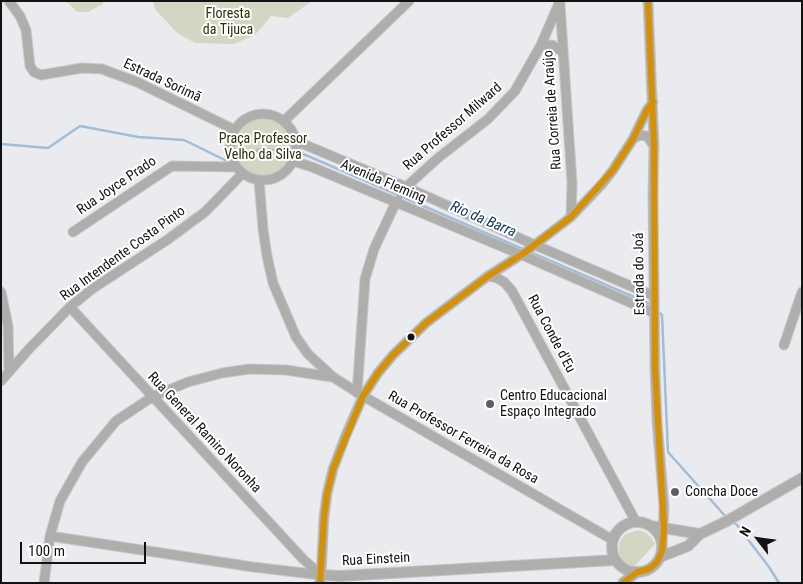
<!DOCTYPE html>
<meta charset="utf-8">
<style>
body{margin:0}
#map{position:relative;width:803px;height:584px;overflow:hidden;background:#eaebee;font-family:"Roboto Condensed",sans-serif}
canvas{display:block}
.frame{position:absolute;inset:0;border:2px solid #121214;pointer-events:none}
.north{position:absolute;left:733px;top:514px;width:50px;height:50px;-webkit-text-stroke:4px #fff;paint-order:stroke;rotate:300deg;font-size:14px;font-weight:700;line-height:20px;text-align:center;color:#121214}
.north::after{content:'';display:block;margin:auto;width:18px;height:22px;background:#121214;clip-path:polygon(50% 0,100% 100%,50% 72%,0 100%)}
.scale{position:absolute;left:20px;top:542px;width:126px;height:22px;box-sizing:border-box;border:2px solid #121214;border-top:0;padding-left:6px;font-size:15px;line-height:18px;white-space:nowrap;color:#121214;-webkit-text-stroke:4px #fff;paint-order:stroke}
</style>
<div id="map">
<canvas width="803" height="584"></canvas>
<div class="frame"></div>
<div class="north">N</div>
<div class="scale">100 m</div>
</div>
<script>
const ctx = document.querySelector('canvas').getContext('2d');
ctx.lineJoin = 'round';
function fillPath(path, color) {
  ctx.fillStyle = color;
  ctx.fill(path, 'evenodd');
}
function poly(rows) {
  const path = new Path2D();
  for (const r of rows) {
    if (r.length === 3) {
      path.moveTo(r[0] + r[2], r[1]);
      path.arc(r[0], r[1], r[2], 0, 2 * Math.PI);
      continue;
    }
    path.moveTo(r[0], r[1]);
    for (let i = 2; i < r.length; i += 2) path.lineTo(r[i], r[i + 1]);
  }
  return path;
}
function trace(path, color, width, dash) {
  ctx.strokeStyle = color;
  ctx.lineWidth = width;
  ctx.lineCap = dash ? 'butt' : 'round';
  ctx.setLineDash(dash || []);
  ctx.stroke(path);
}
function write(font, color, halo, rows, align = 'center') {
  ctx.font = font + ' "Roboto Condensed",sans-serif';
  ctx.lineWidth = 4;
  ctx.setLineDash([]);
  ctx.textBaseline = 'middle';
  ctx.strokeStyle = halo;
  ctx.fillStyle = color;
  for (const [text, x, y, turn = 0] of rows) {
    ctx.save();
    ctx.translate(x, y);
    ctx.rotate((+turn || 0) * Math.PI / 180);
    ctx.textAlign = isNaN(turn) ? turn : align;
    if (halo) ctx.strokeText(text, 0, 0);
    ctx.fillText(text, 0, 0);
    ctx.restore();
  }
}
const green = poly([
 [66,1,103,1,103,4,88,12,77,12],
 [153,1,312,1,288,18,271,16,255,35,234,44,195,43,177,33,155,9],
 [263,147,29],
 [638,530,645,532,651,537,655,544,634,567,627,564,622,559,619,553,619,546,621,539,626,534]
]);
const stream = poly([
 [1,144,48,148,80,126,138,137,184,140,231,163,258,150,288,150,301,153,525,250],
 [530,252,648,303,652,307],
 [656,310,662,315,668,452,726,517],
 [733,522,737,525,769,567,779,583]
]);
const pedestrian = poly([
 [396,202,406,187]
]);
const minor = poly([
 [9,1,20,16,26,30,30,66,34,72,41,75,82,68,102,69,137,82,235,130],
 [648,1,654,146,653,195,655,369,657,421,664,508,662,545],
 [560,4,572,183,571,217],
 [541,45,552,45,563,52],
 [263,147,33],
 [284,121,409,1],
 [633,139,640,135,647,136,654,146],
 [296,142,303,144,406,187,535,245,654,296],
 [293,161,312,167,522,255,654,313],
 [259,180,263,229,267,256,273,283,296,337,308,354,333,377,363,396,613,540],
 [406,187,438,158,488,119,515,91,541,45,560,1],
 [73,232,172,166,237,167],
 [488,276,497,278,504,282,512,291,636,522],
 [1,292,8,326,9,372],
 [70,307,303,559,321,575],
 [784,345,802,292],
 [1,381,28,350,70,307,92,289,167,240,205,212,243,173],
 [357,393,365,279,374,249,396,202],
 [50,536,253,567,321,575],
 [321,575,324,517,327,494,333,469,346,435,363,396,378,373,393,355,426,323,488,276,524,253,571,217,603,183,613,170,633,139,647,110,653,102],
 [44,583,50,536,60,501,82,462,116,421,152,397,188,382,222,373,249,369,286,370,332,377]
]);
const tertiary = poly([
 [637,547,25],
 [651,526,700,534],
 [660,557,688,546,700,534,727,521,802,478],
 [320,583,321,575,341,576,615,560],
 [623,583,637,572]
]);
const bus1 = poly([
 [320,583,324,517,327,494,333,469,363,396,378,373,393,355,426,323,488,276,524,253,571,217,613,170,633,139,647,110,653,102],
 [623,583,637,572,649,569,657,562,662,551,664,528,655,369,654,146,648,1]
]);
const markers = [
 [411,337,4.5,"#121214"],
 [490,404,5,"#5e5e60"],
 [675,492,5,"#5e5e60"]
];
const parkNames = [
 ["Floresta",228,14],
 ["da Tijuca",228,30],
 ["Praça Professor",263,139],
 ["Velho da Silva",263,155]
];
const streetNames = [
 ["Estrada Sorimã",162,81,25],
 ["Rua Correia de Araújo",553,110,-94],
 ["Rua Professor Milward",453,127,-41],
 ["Avenida Fleming",383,182,23],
 ["Rua Joyce Prado",117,186,-34],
 ["Rua Intendente Costa Pinto",123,254,-36],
 ["Estrada do Joá",640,274,-91],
 ["Rua Conde d'Eu",551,334,62],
 ["Rua General Ramiro Noronha",204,433,47],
 ["Rua Professor Ferreira da Rosa",463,438,30],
 ["Rua Einstein",376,560,-3]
];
const poiNames = [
 ["Centro Educacional",500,396],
 ["Espaço Integrado",500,412],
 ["Concha Doce",685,492]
];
const waterNames = [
 ["Rio da Barra",483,220,23]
];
fillPath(green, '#d2d7c3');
trace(stream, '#a2bdd8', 2.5);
trace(pedestrian, '#c8c8ca', 9);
trace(minor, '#c8c8ca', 11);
trace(tertiary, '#c8c8ca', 12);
trace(pedestrian, '#aeaead', 6);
trace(minor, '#aeaead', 9);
trace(tertiary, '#aeaead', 10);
trace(bus1, '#d59003', 6);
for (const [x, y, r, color] of markers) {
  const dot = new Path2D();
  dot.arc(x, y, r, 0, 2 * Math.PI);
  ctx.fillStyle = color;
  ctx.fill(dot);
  trace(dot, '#fff', 2);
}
write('14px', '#2a3007', '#fff', parkNames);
write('14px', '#121214', '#fff', streetNames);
write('14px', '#121214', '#fff', poiNames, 'left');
write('italic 15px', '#103b60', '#fff', waterNames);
</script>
